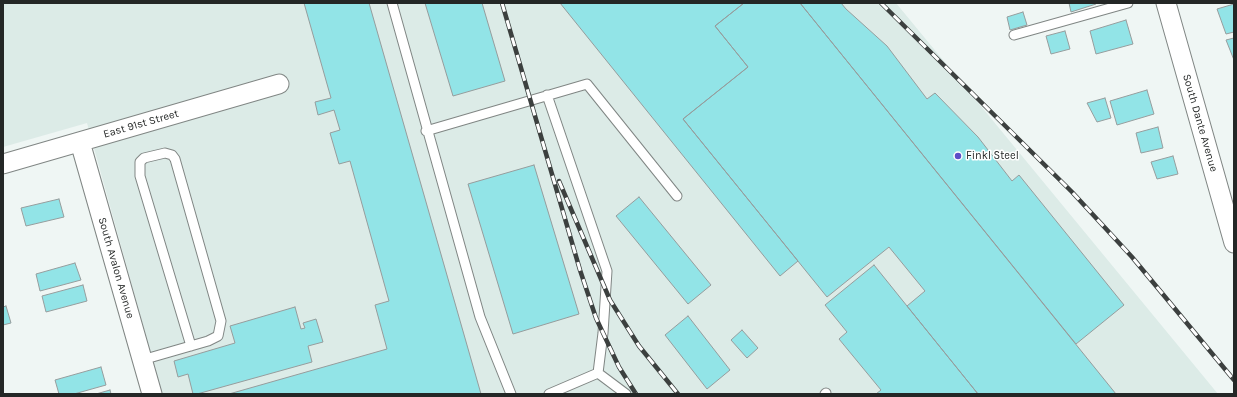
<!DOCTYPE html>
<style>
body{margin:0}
#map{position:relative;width:1237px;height:397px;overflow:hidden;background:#eff6f4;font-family:Karla,sans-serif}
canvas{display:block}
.frame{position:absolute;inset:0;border:4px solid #242726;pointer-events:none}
</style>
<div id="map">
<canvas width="1237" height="397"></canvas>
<div class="frame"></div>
</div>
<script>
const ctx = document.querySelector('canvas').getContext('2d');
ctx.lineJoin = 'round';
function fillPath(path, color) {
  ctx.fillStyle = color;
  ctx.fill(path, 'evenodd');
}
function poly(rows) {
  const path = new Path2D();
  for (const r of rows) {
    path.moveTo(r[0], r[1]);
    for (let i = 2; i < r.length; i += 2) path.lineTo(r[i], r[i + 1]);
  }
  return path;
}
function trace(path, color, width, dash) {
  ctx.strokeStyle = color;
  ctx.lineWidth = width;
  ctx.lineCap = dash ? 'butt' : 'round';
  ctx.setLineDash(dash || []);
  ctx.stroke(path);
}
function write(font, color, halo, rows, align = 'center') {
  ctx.font = font + ' Karla,sans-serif';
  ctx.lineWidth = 3;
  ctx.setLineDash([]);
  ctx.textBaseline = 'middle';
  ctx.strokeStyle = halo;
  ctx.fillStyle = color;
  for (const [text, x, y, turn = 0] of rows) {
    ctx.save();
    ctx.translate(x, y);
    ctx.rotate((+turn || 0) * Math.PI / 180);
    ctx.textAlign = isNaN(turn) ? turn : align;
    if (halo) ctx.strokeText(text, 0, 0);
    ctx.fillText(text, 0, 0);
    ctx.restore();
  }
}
const built = poly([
 [3,3,896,3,1218,394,162,394,87,123,3,147]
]);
const building = poly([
 [304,3,369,3,481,394,229,394,387,349,375,305,389,301,350,161,339,164,330,133,340,130,334,110,318,115,315,102,331,98,304,3],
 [425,3,482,3,505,81,453,96,425,3],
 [560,3,744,3,715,26,748,67,683,119,798,261,780,276,560,3],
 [744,3,800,3,1116,394,978,394,907,306,925,291,889,247,827,297,683,119,748,67,715,26,744,3],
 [800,3,841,3,846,9,887,46,927,99,935,93,978,137,1012,181,1019,175,1124,305,1076,344,800,3],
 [1069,3,1096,3,1096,4,1071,12,1069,3],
 [1234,4,1234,32,1226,34,1217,9,1234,4],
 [1023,12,1027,25,1010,30,1007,17,1023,12],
 [1126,20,1133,44,1096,54,1090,31,1126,20],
 [1065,31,1070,49,1051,54,1046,36,1065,31],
 [1234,38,1234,60,1226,40,1234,38],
 [1147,90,1154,114,1117,125,1110,101,1147,90],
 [1105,98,1111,118,1097,122,1087,103,1105,98],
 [1158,127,1163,148,1141,153,1136,133,1158,127],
 [1173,156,1178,174,1157,179,1151,162,1173,156],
 [534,165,579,314,513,334,468,184,534,165],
 [639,197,711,285,688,304,616,216,639,197],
 [59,199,64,217,26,226,21,208,59,199],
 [75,263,81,280,40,291,36,274,75,263],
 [874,265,907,306,978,394,876,394,881,390,839,339,847,332,825,305,874,265],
 [83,285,87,301,46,312,42,296,83,285],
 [6,306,11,323,3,325,3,307,6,306],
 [295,307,301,329,305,328,303,323,316,319,323,342,308,346,312,362,197,394,193,394,188,374,178,377,174,361,235,343,230,326,295,307],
 [688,316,730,370,707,389,665,335,688,316],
 [742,330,758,348,747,358,731,340,742,330],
 [101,367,106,385,74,394,59,394,55,380,101,367],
 [110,390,111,394,96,394,110,390]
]);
const lane = poly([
 [392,3,480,317,511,394],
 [1014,35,1128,3],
 [547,95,607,271,603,333,598,373,549,394],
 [426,131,587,84,677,196],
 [142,360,208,341,218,336,221,321,175,159,172,155,165,153,144,158,140,162,140,176,191,346],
 [598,373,626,394],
 [825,394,826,393]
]);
const street = poly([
 [1166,3,1234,243],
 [80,142,152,394],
 [3,164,279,84]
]);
const rail = poly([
 [502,3,580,270,596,318,619,367,636,394],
 [881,3,1072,192,1132,257,1234,380],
 [559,181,610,300,639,346,678,394]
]);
const markers = [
 [958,156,4,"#5c4ec7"]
];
const streetNames = [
 ["South Dante Avenue",1200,123,74],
 ["East 91st Street",141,124,-16],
 ["South Avalon Avenue",116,268,74]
];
const poiNames = [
 ["Finkl Steel",966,156]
];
fillPath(built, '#dcebe7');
fillPath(building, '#92e4e7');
trace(building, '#969d9d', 1);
trace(lane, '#808684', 11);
trace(street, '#808684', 21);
trace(lane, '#fff', 9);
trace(street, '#fff', 19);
trace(rail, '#3c403f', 4.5);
trace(rail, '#fff', 3, [9]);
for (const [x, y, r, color] of markers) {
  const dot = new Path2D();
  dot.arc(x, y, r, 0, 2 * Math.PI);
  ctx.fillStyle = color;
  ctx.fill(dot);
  trace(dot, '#fff', 1.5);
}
write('11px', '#242726', '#fff', streetNames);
write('11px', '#242726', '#fff', poiNames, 'left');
</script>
